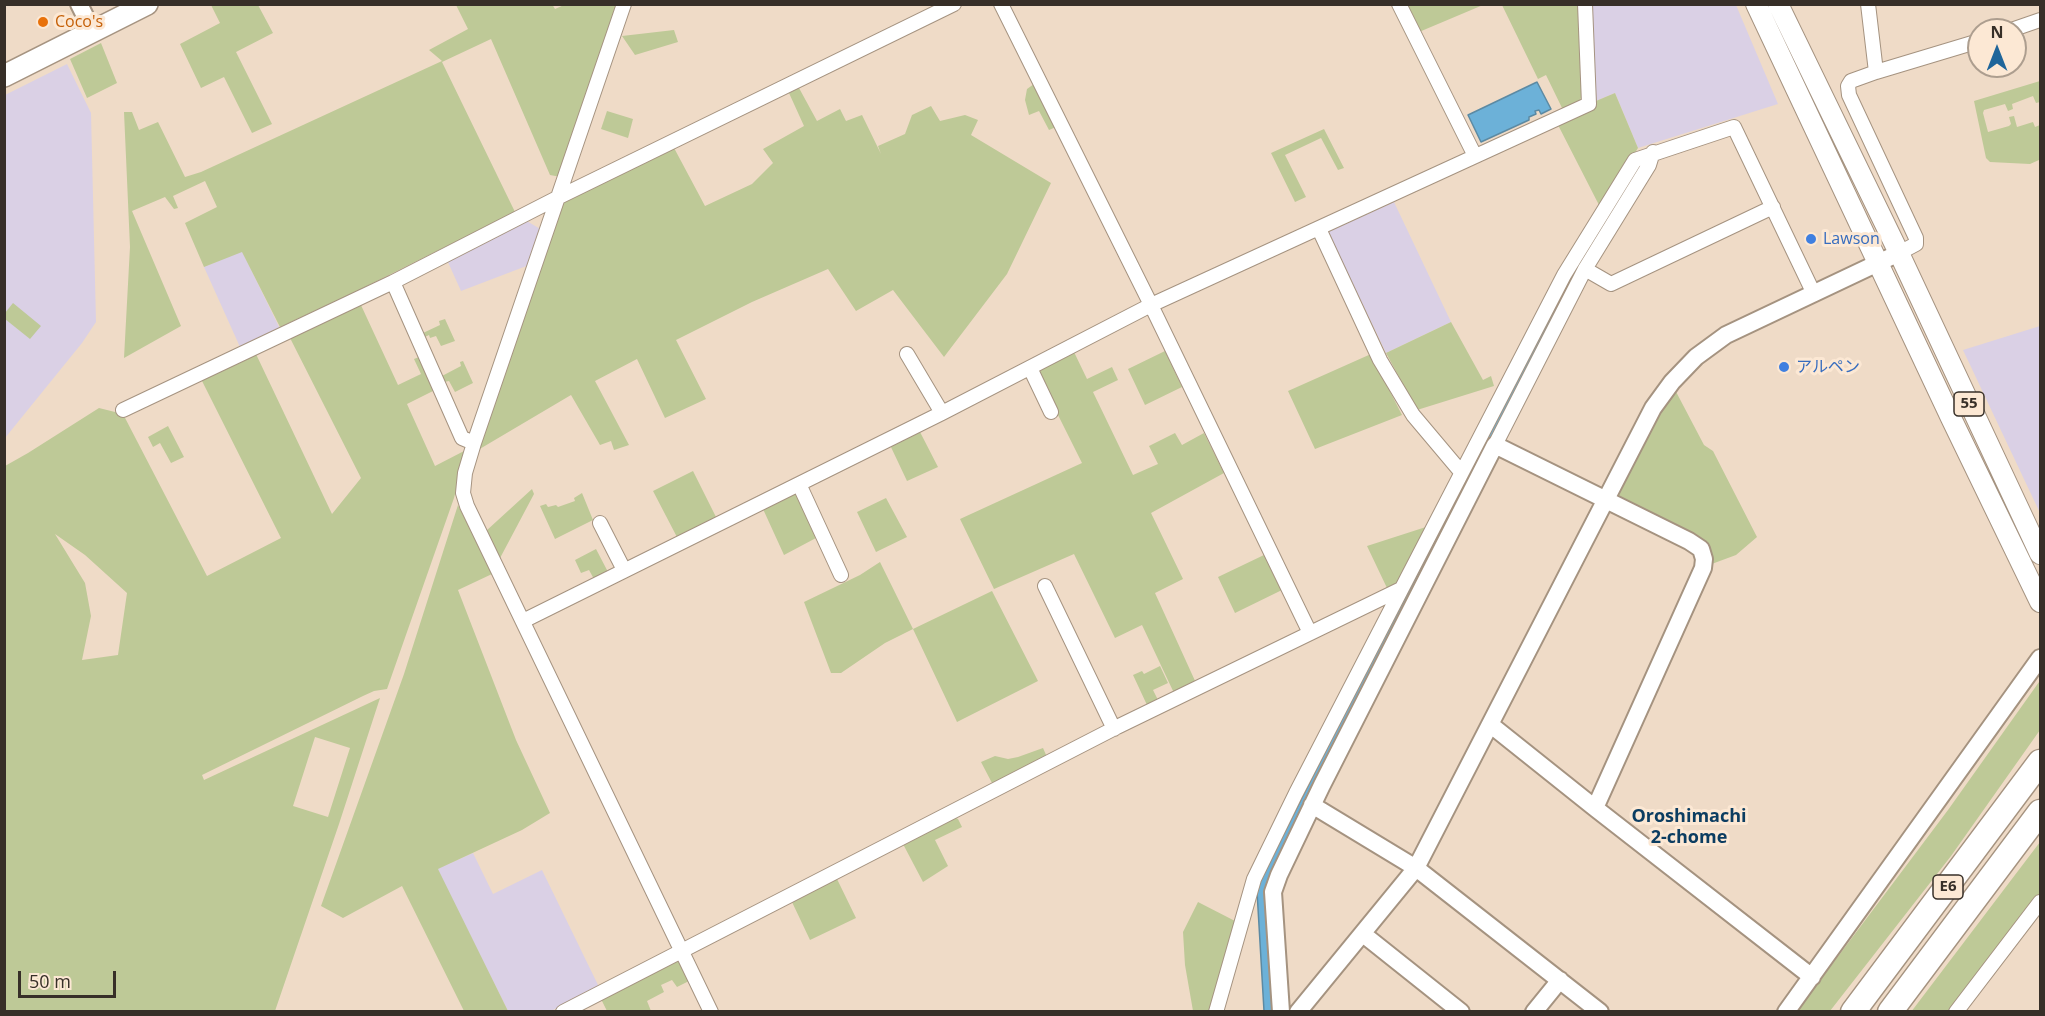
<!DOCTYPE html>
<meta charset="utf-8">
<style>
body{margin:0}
#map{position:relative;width:2045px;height:1016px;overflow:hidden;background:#efdbc7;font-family:"Open Sans",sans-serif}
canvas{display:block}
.frame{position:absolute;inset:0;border:6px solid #372f28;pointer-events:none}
.north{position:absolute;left:1967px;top:18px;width:60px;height:60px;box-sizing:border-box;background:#fce8d4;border:2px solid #ad9e8f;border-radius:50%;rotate:0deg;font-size:16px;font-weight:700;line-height:24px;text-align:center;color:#372f28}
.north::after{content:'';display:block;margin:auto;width:21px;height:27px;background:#1f659a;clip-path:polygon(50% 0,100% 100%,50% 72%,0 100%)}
.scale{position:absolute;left:18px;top:971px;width:98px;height:27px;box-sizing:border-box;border:3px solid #372f28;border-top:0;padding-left:8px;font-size:18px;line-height:21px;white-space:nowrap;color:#372f28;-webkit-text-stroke:4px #fce8d4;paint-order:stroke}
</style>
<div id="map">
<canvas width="2045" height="1016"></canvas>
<div class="frame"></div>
<div class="north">N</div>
<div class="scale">50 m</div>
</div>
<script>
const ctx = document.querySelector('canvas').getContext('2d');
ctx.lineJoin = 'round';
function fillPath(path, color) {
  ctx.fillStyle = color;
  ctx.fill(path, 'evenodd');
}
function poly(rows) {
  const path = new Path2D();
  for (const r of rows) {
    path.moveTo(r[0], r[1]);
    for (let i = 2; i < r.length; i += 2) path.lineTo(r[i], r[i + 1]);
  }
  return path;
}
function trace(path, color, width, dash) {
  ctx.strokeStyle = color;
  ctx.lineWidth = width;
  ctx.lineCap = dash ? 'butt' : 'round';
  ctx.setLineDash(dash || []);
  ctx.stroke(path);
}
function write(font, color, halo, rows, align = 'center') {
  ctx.font = font + ' "Open Sans","Noto Sans JP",sans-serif';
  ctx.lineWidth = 6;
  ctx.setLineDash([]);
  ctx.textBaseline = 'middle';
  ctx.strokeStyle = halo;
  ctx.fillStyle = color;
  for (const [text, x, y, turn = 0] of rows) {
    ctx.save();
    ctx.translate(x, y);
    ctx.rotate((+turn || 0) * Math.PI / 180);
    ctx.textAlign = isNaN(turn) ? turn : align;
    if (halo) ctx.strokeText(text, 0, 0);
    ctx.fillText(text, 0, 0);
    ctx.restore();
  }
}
const commercial = poly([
 [1592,5,1736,5,1778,104,1638,148,1615,93,1596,101],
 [67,64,91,113,96,322,82,343,5,438,5,95],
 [1394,202,1451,322,1386,353,1328,232],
 [525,220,542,230,529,265,461,291,447,260],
 [242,251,280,329,240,347,204,267],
 [2040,326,2040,513,1963,350],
 [473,853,493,894,542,870,599,987,551,1011,508,1011,437,869]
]);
const green = poly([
 [552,4,555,9,564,5,616,5,561,177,550,175,491,39,442,62,515,212,353,293,280,327,242,252,204,267,185,223,217,207,205,181,173,196,178,208,174,209,165,197,132,211,181,326,124,358,130,247,124,112,132,112,139,130,158,122,185,177,201,172,442,61,429,50,468,29,456,5],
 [211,5,258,5,273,33,236,52,272,124,252,133,224,77,201,88,180,44,220,23],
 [1405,5,1483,5,1419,32],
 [1502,5,1580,5,1583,95,1579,101,1563,110,1546,75,1538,79],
 [674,30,678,42,635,55,622,36],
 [101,43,117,83,87,98,70,59],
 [2040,81,2040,102,2036,103,2033,96,2012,104,2013,109,2008,111,2005,104,1984,110,1983,113,1988,132,2009,126,2011,124,2009,117,2014,116,2017,127,2033,122,2035,127,2040,125,2039,160,2030,164,1990,162,1986,158,1974,101],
 [1034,84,1056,127,1049,130,1039,111,1029,115,1025,100,1027,89],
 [799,88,817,121,840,109,846,121,862,115,881,154,878,146,905,134,912,115,931,106,940,121,965,115,978,120,971,135,1051,183,1007,274,944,357,893,290,856,311,828,269,752,302,676,340,706,399,665,418,637,359,595,381,629,445,614,450,611,441,600,445,571,395,478,450,564,201,673,146,705,206,752,184,773,163,763,149,804,126,789,93],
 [1615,93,1638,148,1600,207,1557,123,1596,101],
 [607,111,633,119,628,138,601,129],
 [1324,129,1344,168,1338,170,1321,138,1285,155,1306,197,1295,202,1271,153],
 [13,303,41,326,30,339,5,319,5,313],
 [360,303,398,385,421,374,414,359,419,357,435,390,407,404,435,466,466,450,454,498,387,689,374,691,363,696,202,775,204,780,380,698,339,824,275,1011,5,1012,5,466,28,453,99,408,123,414,207,576,281,538,201,379,255,352,332,514,361,478,289,336],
 [55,534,85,555,127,593,118,655,82,660,91,616,85,583],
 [315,737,350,748,328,817,293,806],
 [445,319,455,341,441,346,436,336,430,338,429,335,425,337,423,333,440,325,439,321],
 [1451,322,1483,380,1491,376,1494,386,1417,410,1386,353],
 [1165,351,1182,387,1145,405,1128,369],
 [1074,352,1087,379,1112,367,1118,380,1093,392,1133,475,1158,464,1149,446,1175,433,1182,445,1204,433,1224,473,1151,513,1183,579,1155,593,1196,683,1174,693,1142,625,1115,638,1074,554,994,589,960,519,1082,463,1039,377,1039,369],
 [1371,354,1402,415,1315,449,1288,391],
 [463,361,473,383,455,392,449,381,444,382,442,376,461,366,460,362],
 [1673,386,1704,445,1713,451,1757,537,1736,555,1709,565,1711,557,1612,497],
 [168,426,184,457,171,463,160,443,153,447,148,437],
 [920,432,938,467,907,481,890,445],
 [693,471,717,519,678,539,653,491],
 [532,489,534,494,499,560,486,531],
 [797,492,816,538,784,555,763,509],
 [582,493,593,520,555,539,540,506,546,504,548,507,556,505,558,507,575,501,574,498],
 [886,498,907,537,876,552,857,512],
 [458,505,492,574,458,590,516,740,550,813,522,830,438,869,508,1011,464,1011,402,886,343,918,321,906,404,674],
 [1429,526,1398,584,1387,588,1367,546],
 [596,549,608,572,594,579,589,570,581,573,575,560],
 [1264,555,1282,590,1235,613,1218,577],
 [880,562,913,629,992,591,1038,681,957,722,913,629,885,643,841,673,831,673,804,602,860,575],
 [1160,666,1168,683,1153,690,1158,700,1147,705,1133,675,1142,671,1144,674],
 [2039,682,2040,682,2040,730,1951,856,1830,1011,1797,1011,1948,810],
 [1043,748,1047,757,992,783,981,762,995,756,1008,759,1018,757],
 [954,817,958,819,962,827,935,840,948,866,923,882,903,844],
 [2040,842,2040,894,1948,1011,1911,1012],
 [837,879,856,918,810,940,792,902],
 [1198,902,1235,921,1210,1011,1193,1011,1185,965,1183,932],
 [675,960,680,962,689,981,677,987,672,980,661,985,664,992,647,1001,651,1011,607,1011,600,997]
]);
const water = poly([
 [1537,82,1551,109,1541,114,1539,110,1535,111,1536,114,1529,117,1529,120,1481,142,1468,115,1537,82],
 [1635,169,1640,171,1269,881,1275,1011,1264,1011,1257,891,1261,879,1466,472,1560,292,1635,169]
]);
const minor = poly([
 [624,4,474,443,465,473,463,493,467,506,711,1012],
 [1001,4,1151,305,1310,633],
 [1399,4,1475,156],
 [1868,4,1876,72],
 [2011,30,2040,20],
 [1319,229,1380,360,1413,415,1461,472],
 [1899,253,1916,244,1916,238,1849,95,1848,86,1851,81,1876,72,1979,41],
 [1585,269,1611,284,1773,207],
 [393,282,462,438,474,443],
 [907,354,942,413],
 [1030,368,1051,412],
 [123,410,393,282,559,197,954,4],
 [1495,445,1585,269,1649,165,1653,152],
 [799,484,841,575],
 [600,523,624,570],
 [1045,586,1114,729],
 [523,621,942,413,1151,305,1589,104,1585,4],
 [563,1012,1117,727,1401,589],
 [1216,1012,1254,879,1296,793,1564,275,1635,160,1734,127,1814,294],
 [1956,1012,2040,902]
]);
const tertiary = poly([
 [79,4,93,32],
 [1491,725,1595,808,1812,977],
 [1312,805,1416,868,1600,1012],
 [1363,934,1461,1012],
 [1281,1012,1273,892,1279,875,1322,785,1495,445,1689,541,1701,549,1704,559,1703,568,1595,808],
 [1298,1012,1416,868,1653,408,1672,382,1696,357,1726,335,1899,253],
 [1534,1012,1560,980],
 [1786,1012,2040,658]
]);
const primary = poly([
 [1756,4,1951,418,2040,602],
 [1778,4,1899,253,2040,554]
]);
const trunk = poly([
 [4,76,147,4]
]);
const motorway = poly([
 [1853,1012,2040,762],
 [1890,1012,2040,812]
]);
const markers = [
 [43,22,6,"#e8710a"],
 [1811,239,6,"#3f7fe0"],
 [1784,367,6,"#3f7fe0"]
];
const shields = [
 [1969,404,30],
 [1948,887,30]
];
const shieldNames = [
 ["55",1969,404],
 ["E6",1948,887]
];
const foodNames = [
 ["Coco's",55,22]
];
const shopNames = [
 ["Lawson",1823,239],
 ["アルペン",1796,367]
];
const neighbourhoodNames = [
 ["Oroshimachi",1689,817],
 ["2-chome",1689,838]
];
fillPath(commercial, '#dad0e5');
fillPath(green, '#bec997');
fillPath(water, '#6cb1d8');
trace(water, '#5c8aa3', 1.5);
trace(minor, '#a59380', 16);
trace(tertiary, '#a59380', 20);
trace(primary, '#a59380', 22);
trace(trunk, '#a59380', 24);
trace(motorway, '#a59380', 27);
trace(minor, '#fff', 14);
trace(tertiary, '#fff', 16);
trace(primary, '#fff', 20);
trace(trunk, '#fff', 21);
trace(motorway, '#fff', 24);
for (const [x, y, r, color] of markers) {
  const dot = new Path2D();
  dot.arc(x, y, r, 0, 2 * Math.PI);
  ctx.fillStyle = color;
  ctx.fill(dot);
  trace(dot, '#fce8d4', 2);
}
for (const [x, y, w] of shields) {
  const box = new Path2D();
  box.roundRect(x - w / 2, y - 12, w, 24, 4.5);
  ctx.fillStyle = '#fce8d4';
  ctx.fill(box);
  trace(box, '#372f28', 1.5);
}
write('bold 15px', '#372f28', null, shieldNames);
write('16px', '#c56008', '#fce8d4', foodNames, 'left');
write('16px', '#366cbe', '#fce8d4', shopNames, 'left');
write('bold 18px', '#0c3d61', '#fce8d4', neighbourhoodNames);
</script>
